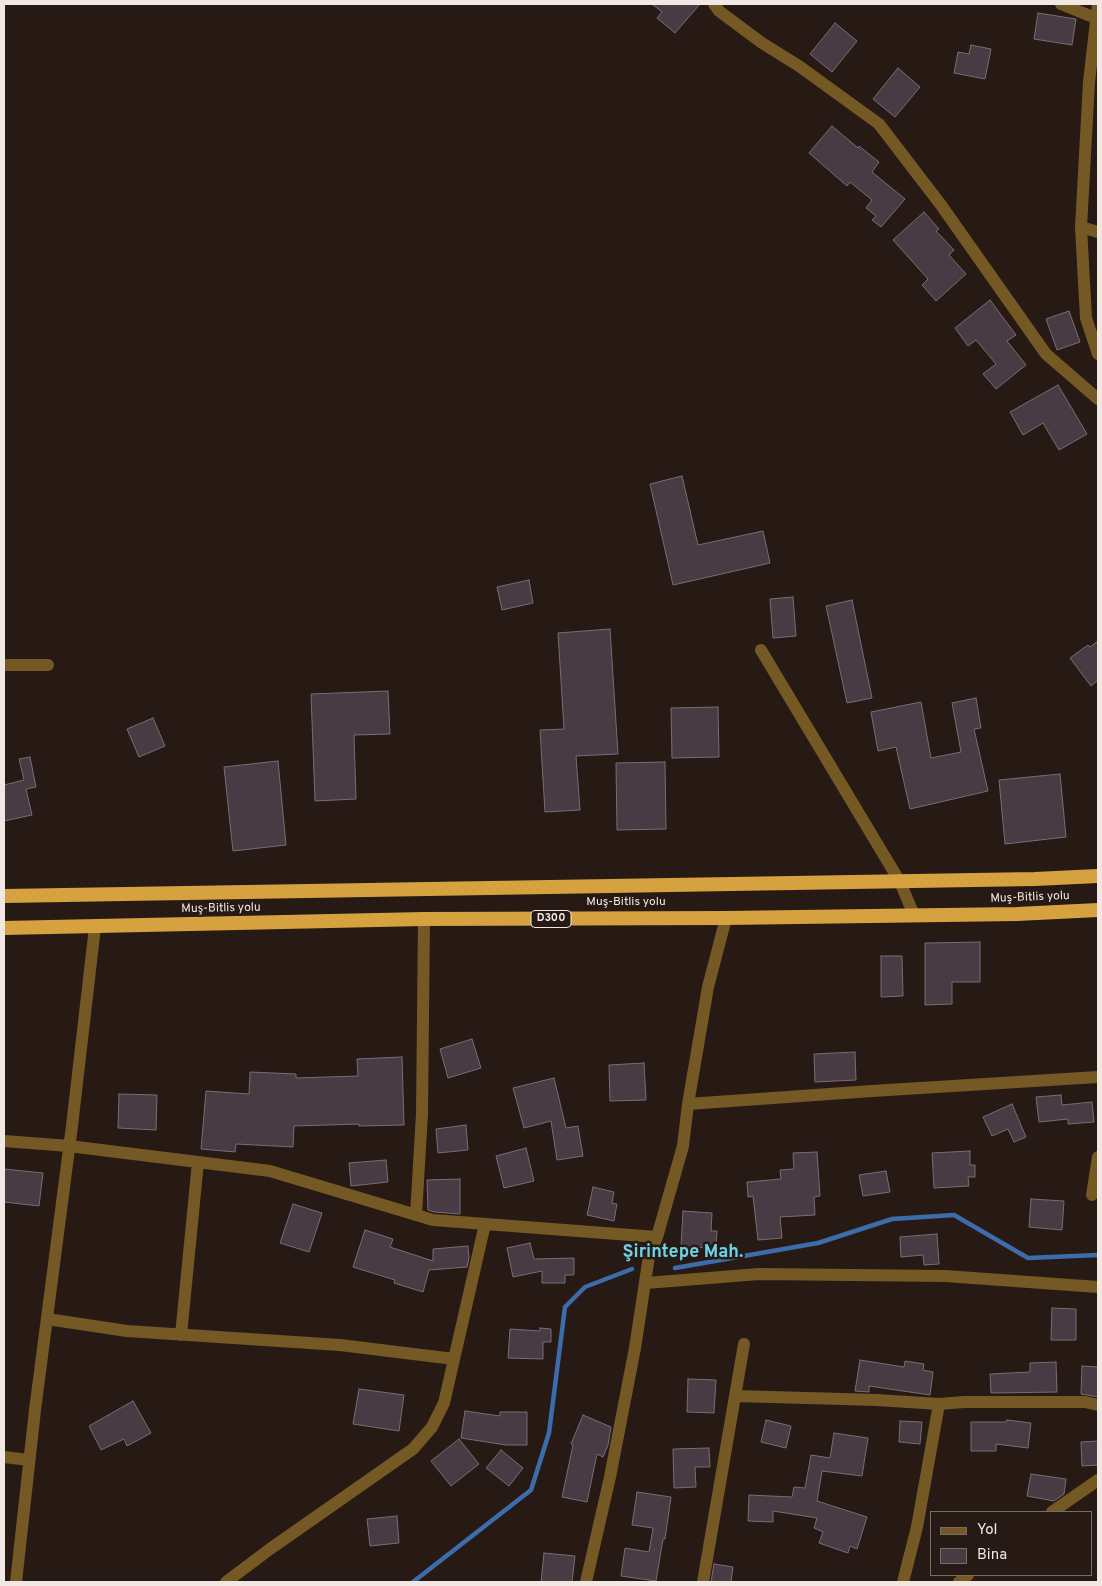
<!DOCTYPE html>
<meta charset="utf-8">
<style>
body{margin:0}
#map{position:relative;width:1102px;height:1586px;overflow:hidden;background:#271a14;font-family:Overpass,sans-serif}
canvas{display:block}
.frame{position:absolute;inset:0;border:5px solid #f1e8e3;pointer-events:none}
.legend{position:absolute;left:930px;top:1511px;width:162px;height:65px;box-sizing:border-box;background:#271a14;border:1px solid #786c67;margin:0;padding:6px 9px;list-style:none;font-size:15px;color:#f1e8e3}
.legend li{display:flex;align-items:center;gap:10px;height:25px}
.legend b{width:25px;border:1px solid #786c67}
</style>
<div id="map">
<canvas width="1102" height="1586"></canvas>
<div class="frame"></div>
<ul class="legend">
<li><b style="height:6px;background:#755925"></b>Yol</li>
<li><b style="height:14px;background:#483b44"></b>Bina</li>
</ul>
</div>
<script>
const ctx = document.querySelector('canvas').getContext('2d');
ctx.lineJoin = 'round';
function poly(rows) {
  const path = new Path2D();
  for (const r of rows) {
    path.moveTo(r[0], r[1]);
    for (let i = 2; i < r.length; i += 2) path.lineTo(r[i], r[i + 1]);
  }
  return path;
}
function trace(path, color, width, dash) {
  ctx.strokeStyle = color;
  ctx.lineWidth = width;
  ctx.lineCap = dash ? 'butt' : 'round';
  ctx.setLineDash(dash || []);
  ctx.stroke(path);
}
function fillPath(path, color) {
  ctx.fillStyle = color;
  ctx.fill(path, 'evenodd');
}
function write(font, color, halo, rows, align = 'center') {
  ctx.font = font + ' Overpass,sans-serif';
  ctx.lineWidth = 5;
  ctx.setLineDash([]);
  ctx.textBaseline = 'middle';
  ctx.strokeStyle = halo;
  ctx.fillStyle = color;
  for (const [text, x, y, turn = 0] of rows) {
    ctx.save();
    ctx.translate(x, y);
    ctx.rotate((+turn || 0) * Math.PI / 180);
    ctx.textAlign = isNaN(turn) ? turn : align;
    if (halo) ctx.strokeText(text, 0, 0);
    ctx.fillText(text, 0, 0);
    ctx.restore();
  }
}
const stream = poly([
 [675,1268,818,1243,892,1219,954,1215,1028,1258,1098,1255],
 [413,1582,531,1490,549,1433,565,1307,585,1287,632,1269]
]);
const building = poly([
 [652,4,700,4,675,33,657,18,662,12,652,4],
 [1038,13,1076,19,1072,45,1034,39,1038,13],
 [835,23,857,41,832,72,810,54,835,23],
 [971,45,991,49,985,79,954,73,958,52,969,54,971,45],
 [898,68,920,87,895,117,873,99,898,68],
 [832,126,858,148,859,146,879,162,872,172,905,199,881,227,872,220,876,216,866,208,872,200,850,182,847,186,809,153,832,126],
 [924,212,939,229,936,231,954,250,949,255,966,274,936,301,922,285,928,279,893,240,924,212],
 [990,300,1016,335,1007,341,1026,365,996,389,983,374,996,364,976,340,968,346,955,328,990,300],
 [1069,311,1080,342,1057,350,1046,319,1069,311],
 [1058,385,1087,434,1059,450,1043,423,1023,435,1010,412,1058,385],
 [682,476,698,545,763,531,770,563,673,585,650,484,682,476],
 [529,580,533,603,502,610,497,587,529,580],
 [793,597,796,636,773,638,770,599,793,597],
 [852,600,872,698,847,703,826,606,852,600],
 [610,629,618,754,576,756,580,810,545,812,540,730,564,729,558,633,610,629],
 [1098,641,1098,680,1091,686,1070,658,1088,645,1090,647,1098,641],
 [388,691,390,734,354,735,356,799,315,801,311,694,388,691],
 [976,698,981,728,974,729,988,791,910,809,896,747,878,751,871,712,921,702,931,758,961,752,952,703,976,698],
 [718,707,719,757,672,758,671,708,718,707],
 [153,718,165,746,139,757,127,729,153,718],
 [30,757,36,787,26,789,32,815,4,821,4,785,24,780,19,759,30,757],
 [278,761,286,845,233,851,224,767,278,761],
 [665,762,666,829,617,830,616,763,665,762],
 [1060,774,1066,837,1005,844,999,780,1060,774],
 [980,942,980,982,952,982,952,1004,925,1005,925,943,980,942],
 [881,956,902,956,903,996,881,997,881,956],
 [472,1039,481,1068,448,1078,440,1049,472,1039],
 [855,1052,856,1080,815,1082,814,1054,855,1052],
 [402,1057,404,1125,359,1126,359,1124,294,1126,293,1147,236,1144,235,1152,201,1149,206,1091,249,1094,250,1072,296,1074,296,1078,358,1076,357,1059,402,1057],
 [644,1063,646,1100,610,1101,609,1065,644,1063],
 [554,1078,566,1128,578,1126,583,1156,557,1160,551,1121,524,1128,513,1088,554,1078],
 [119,1094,157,1095,156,1130,118,1128,119,1094],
 [1061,1095,1062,1105,1092,1102,1094,1122,1068,1124,1068,1119,1039,1122,1036,1097,1061,1095],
 [1012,1104,1026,1137,1014,1142,1008,1129,992,1136,983,1117,1012,1104],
 [466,1125,468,1150,438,1153,436,1129,466,1125],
 [526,1148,534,1181,504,1188,496,1156,526,1148],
 [970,1151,970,1165,975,1165,975,1177,968,1177,969,1186,934,1188,932,1153,970,1151],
 [817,1152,820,1196,814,1197,815,1215,780,1217,782,1238,758,1240,753,1196,748,1197,747,1182,781,1179,780,1170,794,1169,793,1153,817,1152],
 [386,1160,388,1182,351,1186,349,1163,386,1160],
 [4,1169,43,1173,39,1206,4,1202,4,1169],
 [886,1171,890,1192,863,1196,859,1175,886,1171],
 [460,1179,460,1214,434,1212,428,1210,427,1180,460,1179],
 [593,1187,614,1192,612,1203,617,1204,614,1221,587,1215,593,1187],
 [1031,1199,1064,1201,1062,1230,1029,1227,1031,1199],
 [293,1204,322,1213,309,1252,280,1243,293,1204],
 [683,1211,712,1213,711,1231,717,1231,716,1248,681,1247,683,1211],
 [365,1230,393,1239,390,1247,433,1261,433,1249,468,1246,469,1258,467,1267,429,1270,423,1292,394,1283,395,1280,353,1267,365,1230],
 [937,1234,939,1264,924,1265,923,1255,901,1257,900,1237,937,1234],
 [530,1243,534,1259,574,1258,574,1275,565,1275,565,1283,542,1283,542,1271,513,1277,507,1248,530,1243],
 [1052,1308,1076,1309,1076,1340,1051,1340,1052,1308],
 [540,1328,551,1329,551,1342,543,1342,543,1359,508,1358,510,1329,540,1331,540,1328],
 [860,1360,904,1367,905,1361,924,1364,923,1370,933,1372,930,1395,869,1386,869,1392,855,1391,860,1360],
 [1056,1362,1057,1392,991,1393,990,1374,1030,1372,1030,1363,1056,1362],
 [1082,1366,1098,1367,1098,1397,1081,1394,1082,1366],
 [688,1379,716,1380,714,1413,687,1412,688,1379],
 [359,1389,404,1395,399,1431,353,1424,359,1389],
 [133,1401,151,1433,127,1446,124,1439,101,1450,89,1426,133,1401],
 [465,1411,500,1416,500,1412,527,1412,527,1445,506,1445,461,1438,465,1411],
 [583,1415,611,1427,608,1445,603,1457,597,1454,587,1502,562,1497,573,1445,571,1444,583,1415],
 [766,1420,791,1426,786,1448,761,1442,766,1420],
 [1007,1420,1031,1423,1028,1448,996,1444,996,1451,971,1451,971,1422,1006,1422,1007,1420],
 [900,1421,922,1422,920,1444,899,1442,900,1421],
 [834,1433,868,1438,862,1476,822,1471,817,1501,867,1517,857,1549,850,1546,848,1553,819,1543,823,1532,814,1528,817,1518,773,1511,773,1522,748,1521,749,1495,792,1497,794,1487,805,1488,811,1455,830,1458,834,1433],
 [459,1439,479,1464,451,1486,431,1461,459,1439],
 [1098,1441,1098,1465,1082,1466,1081,1442,1098,1441],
 [709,1448,710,1467,695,1467,696,1487,674,1488,673,1449,709,1448],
 [501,1450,523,1468,509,1486,486,1468,501,1450],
 [1031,1474,1066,1479,1064,1494,1054,1501,1027,1496,1031,1474],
 [637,1492,671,1497,665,1539,663,1539,656,1581,621,1576,625,1548,649,1552,653,1528,632,1525,637,1492],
 [397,1516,399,1543,370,1546,367,1519,397,1516],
 [544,1553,575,1556,572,1582,541,1582,544,1553],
 [714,1564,733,1567,731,1582,711,1582,714,1564]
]);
const minor = poly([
 [714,4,719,11,762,43,799,66,879,124,941,205,1046,354,1098,399],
 [1061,4,1098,19],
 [1081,227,1098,232],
 [761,650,900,882,914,915],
 [4,665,48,665],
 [688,1104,872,1091,1098,1077],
 [4,1141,69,1146,270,1171,433,1220,657,1237],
 [1092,1195,1098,1157],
 [416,1215,422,1114,424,919],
 [47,1319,127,1331,340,1345,454,1359],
 [181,1335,198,1162],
 [735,1396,877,1400,939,1404,964,1402,1085,1402,1098,1405],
 [4,1457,29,1460],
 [1052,1512,1098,1480],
 [16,1582,35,1410,72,1126,95,927],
 [226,1582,270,1549,413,1449,432,1427,444,1403,485,1224],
 [586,1582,610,1477,635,1348,649,1256,657,1237,683,1146,688,1104,708,987,726,918],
 [703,1582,744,1344],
 [903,1582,917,1527,939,1404],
 [959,1582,968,1575]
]);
const tertiary = poly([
 [1098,4,1089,82,1081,227,1086,318,1098,354],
 [646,1283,759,1274,945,1276,1098,1287]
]);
const trunk = poly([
 [4,896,1035,879,1098,876],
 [4,928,424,919,726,918,1017,914,1098,910]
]);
const shields = [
 [551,919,40]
];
const shieldNames = [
 ["D300",551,919]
];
const streetNames = [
 ["Muş-Bitlis yolu",1030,898,-2],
 ["Muş-Bitlis yolu",626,903],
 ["Muş-Bitlis yolu",221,909,-1]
];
const districtNames = [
 ["Şirintepe Mah.",683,1253]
];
trace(stream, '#3d6cab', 4.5);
fillPath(building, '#483b44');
trace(building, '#7b6c76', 1);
trace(minor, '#755925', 12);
trace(tertiary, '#755925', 12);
trace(trunk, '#d5a23f', 14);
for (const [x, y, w] of shields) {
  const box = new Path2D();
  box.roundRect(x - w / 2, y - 8.5, w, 17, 4);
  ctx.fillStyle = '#271a14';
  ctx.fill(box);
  trace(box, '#f1e8e3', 1);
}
write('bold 11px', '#f1e8e3', null, shieldNames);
write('12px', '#f1e8e3', '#271a14', streetNames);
write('bold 18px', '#6cd3e9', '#271a14', districtNames);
</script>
